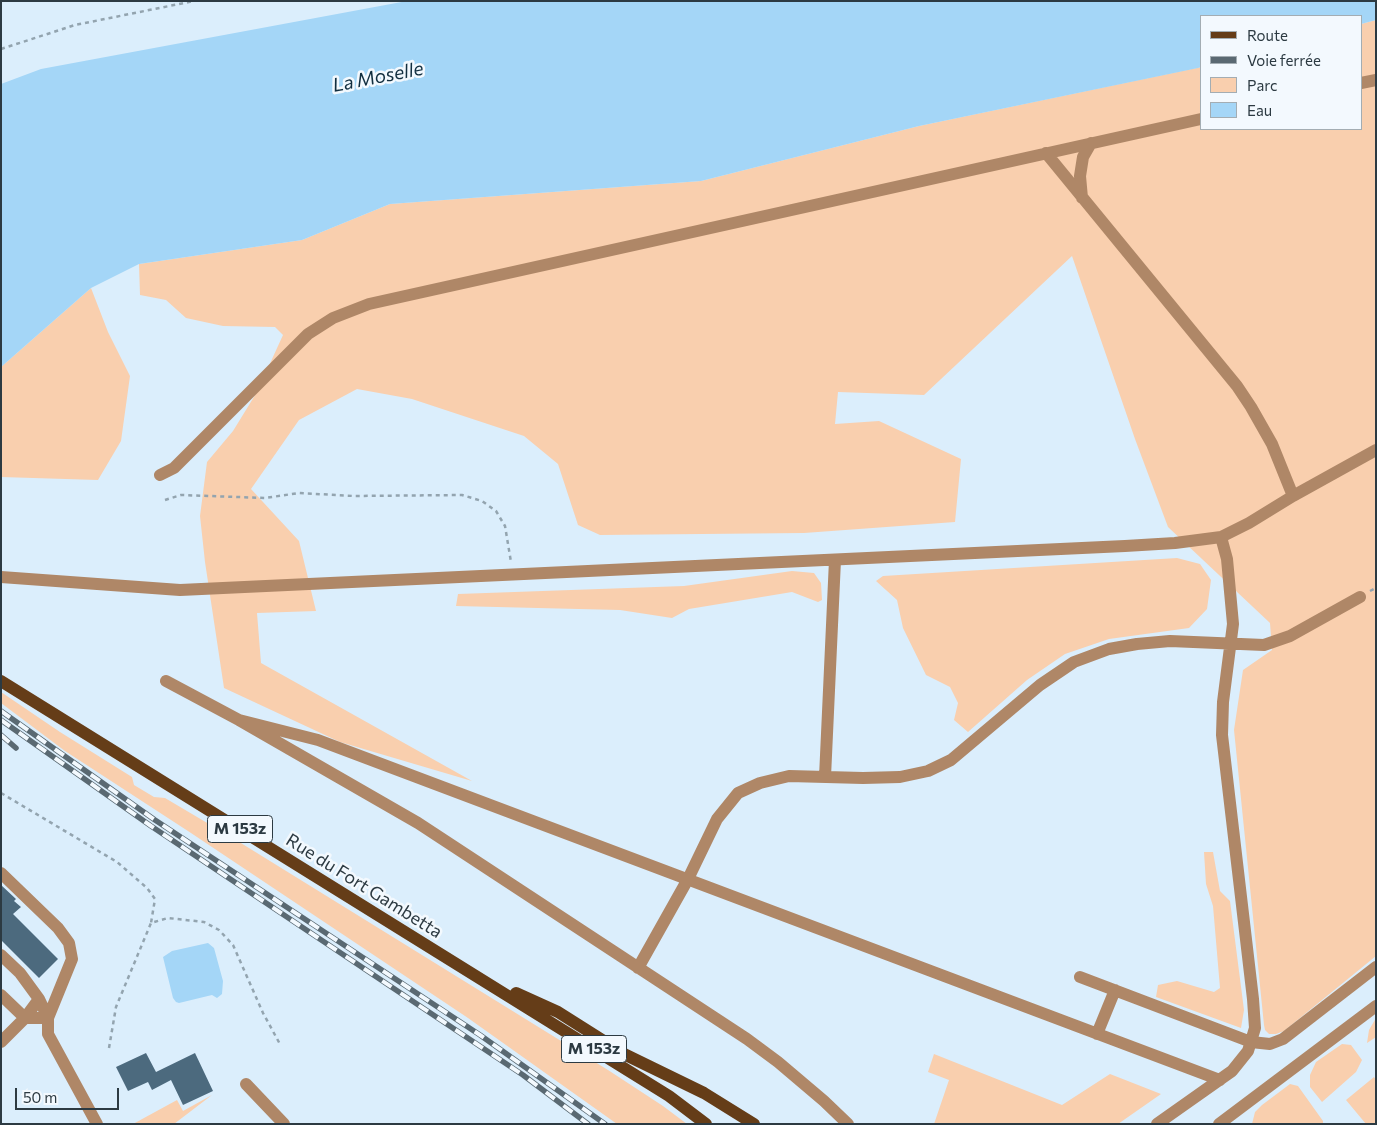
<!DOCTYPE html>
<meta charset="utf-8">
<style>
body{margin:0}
#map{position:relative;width:1377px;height:1125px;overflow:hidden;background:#dbeefc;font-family:Commissioner,sans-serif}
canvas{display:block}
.frame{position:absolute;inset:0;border:2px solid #2c3a42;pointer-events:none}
.legend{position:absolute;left:1200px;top:15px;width:162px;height:115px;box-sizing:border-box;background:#f3f9fe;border:1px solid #a3adb3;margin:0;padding:6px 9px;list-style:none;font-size:15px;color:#2c3a42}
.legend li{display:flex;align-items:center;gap:10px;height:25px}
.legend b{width:25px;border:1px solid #a3adb3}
.scale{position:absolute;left:15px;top:1088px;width:104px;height:22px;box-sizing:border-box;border:2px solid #2c3a42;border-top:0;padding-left:6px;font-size:15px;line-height:18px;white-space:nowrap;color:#2c3a42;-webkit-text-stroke:4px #f3f9fe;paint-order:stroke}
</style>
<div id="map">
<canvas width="1377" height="1125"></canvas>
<div class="frame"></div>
<ul class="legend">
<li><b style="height:6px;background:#653d18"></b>Route</li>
<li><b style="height:6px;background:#5a6972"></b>Voie ferrée</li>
<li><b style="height:14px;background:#f9cfae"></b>Parc</li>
<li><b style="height:14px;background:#a4d6f7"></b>Eau</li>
</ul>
<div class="scale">50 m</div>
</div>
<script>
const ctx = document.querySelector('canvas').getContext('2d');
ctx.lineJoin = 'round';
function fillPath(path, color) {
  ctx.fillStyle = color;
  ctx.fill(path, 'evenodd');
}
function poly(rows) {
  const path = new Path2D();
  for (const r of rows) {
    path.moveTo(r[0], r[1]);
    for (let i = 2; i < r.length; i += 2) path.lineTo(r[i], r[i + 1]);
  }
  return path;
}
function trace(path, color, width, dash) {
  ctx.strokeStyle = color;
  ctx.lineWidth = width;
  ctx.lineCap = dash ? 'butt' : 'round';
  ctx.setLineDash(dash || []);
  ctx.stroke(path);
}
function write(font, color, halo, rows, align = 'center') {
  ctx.font = font + ' Commissioner,sans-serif';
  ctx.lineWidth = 5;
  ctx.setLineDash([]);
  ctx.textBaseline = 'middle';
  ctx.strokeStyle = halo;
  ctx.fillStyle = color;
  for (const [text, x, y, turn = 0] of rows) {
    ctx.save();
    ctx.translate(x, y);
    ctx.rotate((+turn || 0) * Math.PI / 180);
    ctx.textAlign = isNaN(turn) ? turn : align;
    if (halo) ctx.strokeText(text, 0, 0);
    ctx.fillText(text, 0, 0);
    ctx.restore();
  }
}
const green = poly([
 [1376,20,1376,956,1284,1031,1276,1034,1269,1034,1265,1030,1264,1025,1234,730,1243,670,1272,650,1270,623,1168,527,1135,439,1072,256,924,395,838,392,835,424,879,421,961,459,955,522,804,533,600,535,578,525,558,464,524,436,412,399,357,389,299,420,251,489,299,541,316,611,257,613,261,663,472,781,340,742,224,688,205,562,200,516,207,462,233,431,257,392,283,335,275,327,223,326,186,318,166,300,140,295,139,264,302,240,390,204,701,181,919,126,1201,67,1201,129,1361,129,1361,24],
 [91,288,108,332,130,376,121,441,98,480,1,477,1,367],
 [1177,558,1200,564,1211,580,1207,609,1189,628,1109,639,1065,654,1027,680,968,732,954,720,958,703,950,687,926,675,903,628,897,600,876,581,883,576],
 [792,571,814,573,821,583,822,600,818,602,792,592,689,609,672,618,620,610,456,606,458,594,684,586],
 [1,692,60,732,132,777,134,785,154,797,165,798,236,840,608,1070,663,1106,687,1124,617,1124,468,1018,191,833,65,751,1,703],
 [1204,852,1213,852,1220,891,1230,901,1244,1010,1241,1028,1156,997,1158,985,1177,981,1214,992,1220,988,1213,906,1206,884],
 [1376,1018,1376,1037,1367,1043,1369,1030],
 [1342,1044,1351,1045,1362,1060,1356,1072,1322,1102,1310,1087,1310,1075,1316,1062],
 [934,1054,1062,1105,1110,1074,1161,1094,1118,1124,934,1124,949,1080,928,1072],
 [1374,1077,1376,1080,1376,1124,1366,1124,1346,1100],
 [1290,1084,1298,1086,1323,1121,1323,1124,1252,1124,1255,1112,1262,1105],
 [212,1095,174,1124,133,1124,177,1100,183,1111]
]);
const water = poly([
 [407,1,1376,1,1376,20,1361,24,1361,16,1201,16,1201,67,1198,68,919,126,701,181,390,204,302,240,139,264,91,288,1,367,1,84,41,69],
 [208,943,214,948,223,981,222,994,217,998,212,995,179,1003,176,1002,173,998,163,957,172,951]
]);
const building = poly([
 [1,885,16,899,14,901,21,907,13,914,58,959,39,978,1,940],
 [146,1053,156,1072,195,1053,213,1091,183,1105,171,1080,152,1090,148,1082,128,1091,116,1067]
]);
const path = poly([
 [1,49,75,25,194,1],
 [165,500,181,495,265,498,299,493,354,496,462,495,482,501,496,511,505,526,511,562],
 [1370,591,1376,588],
 [1,793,117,862,147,888,155,899,151,923],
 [109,1048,116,1007,151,923,168,918,204,922,219,930,233,945,263,1013,281,1046]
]);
const minor = poly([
 [1361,83,1376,80],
 [1046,153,1237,386,1251,407,1272,444,1293,496],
 [1082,198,1080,176,1083,157,1091,143],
 [160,475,174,468,308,334,333,318,369,304,1201,119],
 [1221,537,1249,523,1293,496,1376,450],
 [1,577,180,590,1125,546,1175,543,1221,537,1227,559,1233,624,1223,702,1222,735,1253,999,1255,1028,1248,1051,1232,1071,1157,1124],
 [166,681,239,720,418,823,747,1039,778,1062,824,1101,848,1124],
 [239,720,318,740,1220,1080],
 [825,777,835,560],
 [1,873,58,928,69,943,72,959,48,1018,48,1034,97,1124],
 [1,955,20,973,39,999,48,1018],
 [638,968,688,879,717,819,738,793,760,783,789,776,863,778,900,777,928,771,951,760,1040,685,1074,662,1109,649,1137,644,1170,641,1264,645,1290,636,1360,597],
 [1080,977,1251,1042,1270,1044,1283,1039,1376,967],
 [1,995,25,1018,48,1018],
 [1097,1034,1115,990],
 [1,1042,25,1018,39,999],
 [246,1084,284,1124],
 [1219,1124,1376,1006]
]);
const major = poly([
 [1,681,669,1096,706,1124],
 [516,993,558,1012,626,1055,704,1093,754,1124]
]);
const rail = poly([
 [1,711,155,820,480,1035,605,1124],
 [1,720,151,826,523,1075,588,1124],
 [1,735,16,748]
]);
const shields = [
 [240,829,65],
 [594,1049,65]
];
const shieldNames = [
 ["M 153z",240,829],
 ["M 153z",594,1049]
];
const streetNames = [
 ["Rue du Fort Gambetta",364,886,32]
];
const waterNames = [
 ["La Moselle",378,77,-11]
];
fillPath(green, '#f9cfae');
fillPath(water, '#a4d6f7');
fillPath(building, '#4c6a7e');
trace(path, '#93a4af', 2.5, [4, 4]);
trace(minor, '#af8767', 12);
trace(major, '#653d18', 12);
trace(rail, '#5a6972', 5.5);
trace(rail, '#f3f9fe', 4, [11]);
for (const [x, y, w] of shields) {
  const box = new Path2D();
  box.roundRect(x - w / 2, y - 13.5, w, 27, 4);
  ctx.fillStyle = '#f3f9fe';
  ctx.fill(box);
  trace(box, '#2c3a42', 1);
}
write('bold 16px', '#2c3a42', null, shieldNames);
write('18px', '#2c3a42', '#f3f9fe', streetNames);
write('italic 19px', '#122f40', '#f3f9fe', waterNames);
</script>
